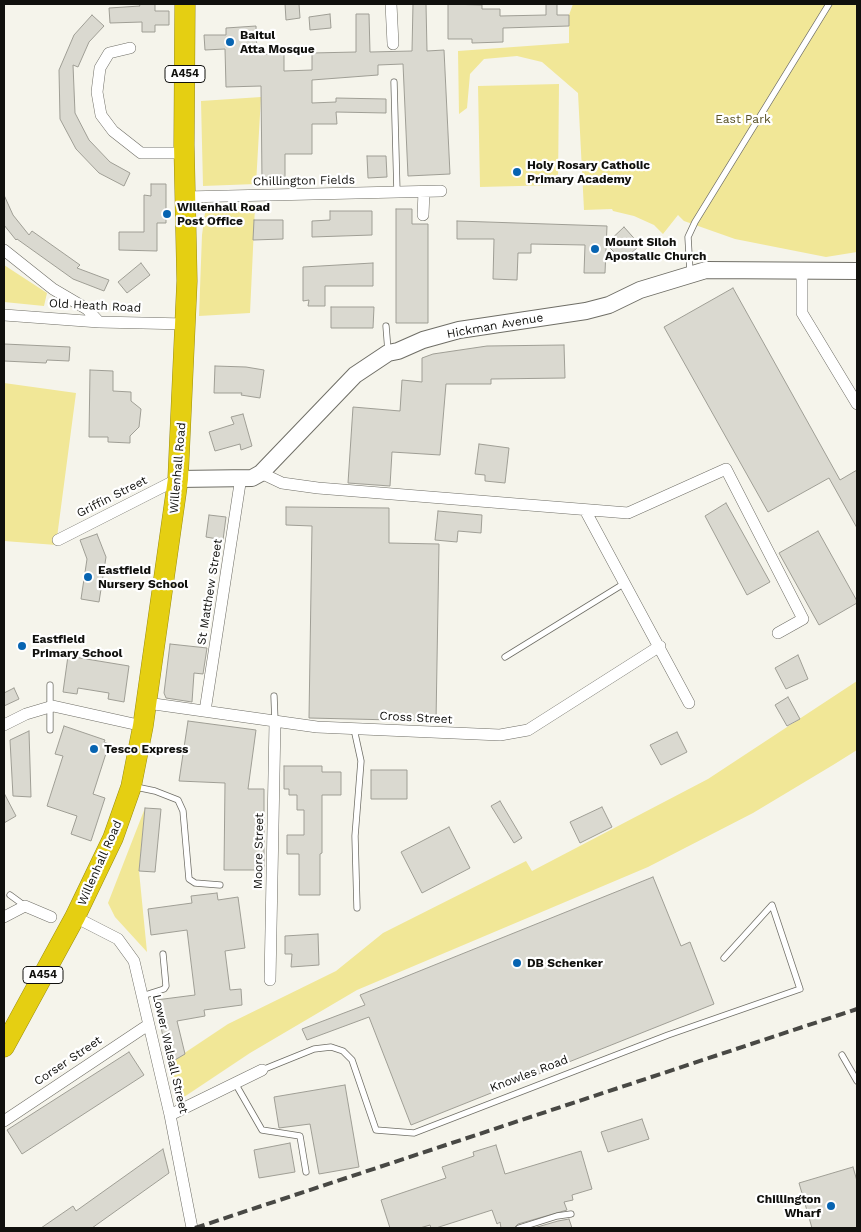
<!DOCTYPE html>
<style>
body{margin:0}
#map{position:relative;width:861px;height:1232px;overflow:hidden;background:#f5f4eb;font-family:"Work Sans",sans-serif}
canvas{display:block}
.frame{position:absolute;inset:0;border:5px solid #10100d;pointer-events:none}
</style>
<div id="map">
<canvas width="861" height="1232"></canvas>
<div class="frame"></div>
</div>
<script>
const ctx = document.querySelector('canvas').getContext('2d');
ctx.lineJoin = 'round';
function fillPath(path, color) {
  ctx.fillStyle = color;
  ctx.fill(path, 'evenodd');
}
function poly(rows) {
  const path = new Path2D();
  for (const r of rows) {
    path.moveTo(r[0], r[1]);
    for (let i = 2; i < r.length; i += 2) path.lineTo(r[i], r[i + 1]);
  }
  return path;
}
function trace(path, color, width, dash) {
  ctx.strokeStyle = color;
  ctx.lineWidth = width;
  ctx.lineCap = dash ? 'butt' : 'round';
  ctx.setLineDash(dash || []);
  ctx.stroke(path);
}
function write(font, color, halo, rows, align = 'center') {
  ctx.font = font + ' "Work Sans",sans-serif';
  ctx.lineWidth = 4.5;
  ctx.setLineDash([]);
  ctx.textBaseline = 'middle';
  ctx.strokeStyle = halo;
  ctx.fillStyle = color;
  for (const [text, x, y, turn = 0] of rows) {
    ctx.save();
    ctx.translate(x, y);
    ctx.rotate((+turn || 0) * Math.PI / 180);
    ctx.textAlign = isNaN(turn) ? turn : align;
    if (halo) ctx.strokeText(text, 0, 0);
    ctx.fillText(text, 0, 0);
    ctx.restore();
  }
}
const green = poly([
 [573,4,857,4,857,252,826,257,735,239,684,221,678,215,663,234,654,225,634,216,613,211,612,209,584,210,578,93,542,62,517,56,484,59,470,74,467,108,459,114,458,51,569,43,569,15],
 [559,84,558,185,480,187,478,86],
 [261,97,256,184,203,186,201,101],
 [255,206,250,313,199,316,202,235,205,213,210,210],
 [4,265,47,293,44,306,4,302],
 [4,383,76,393,56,545,4,541],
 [857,681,857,750,833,765,753,813,648,867,357,990,250,1053,178,1101,168,1064,228,1024,336,971,383,933,526,861,532,871,708,779],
 [145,808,139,871,147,952,115,917,108,903]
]);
const building = poly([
 [139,4,155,4,155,11,169,11,169,25,155,25,155,32,142,32,142,22,110,23,109,8,140,6,139,4],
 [285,4,299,4,300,18,286,20,285,4],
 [413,4,426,4,427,51,444,50,450,174,408,176,403,64,378,65,378,75,312,80,312,103,336,102,336,98,386,99,386,113,336,112,337,124,312,124,312,154,285,154,285,181,262,181,261,86,226,87,225,49,205,50,204,35,226,35,226,28,256,26,257,54,284,54,284,71,312,70,312,53,356,52,356,14,369,14,370,52,412,51,413,4],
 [448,4,482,5,482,9,500,9,500,16,546,15,546,4,557,4,557,15,569,15,569,26,503,28,503,42,472,43,472,39,448,39,448,4],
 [330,14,331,28,310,30,309,17,330,14],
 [92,15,104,26,89,42,78,67,73,65,75,113,89,140,110,162,130,173,124,186,99,173,76,149,60,119,59,70,74,35,92,15],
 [367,156,386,156,387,177,368,178,367,156],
 [151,184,166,184,166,223,157,223,157,251,119,250,119,232,144,232,144,195,151,196,151,184],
 [4,195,13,215,29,235,32,231,80,265,77,268,109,280,104,291,73,279,17,239,16,240,4,225,4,195],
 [396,209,412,209,412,224,428,224,428,323,396,323,396,209],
 [330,211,372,211,372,235,312,237,312,221,330,220,330,211],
 [254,220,283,220,283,239,253,240,254,220],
 [457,221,607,226,605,273,584,273,585,245,531,244,531,253,518,253,517,280,493,279,494,239,457,239,457,221],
 [624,227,640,245,623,261,606,244,624,227],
 [141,263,150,275,127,293,118,282,141,263],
 [373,263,373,286,325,286,325,306,308,306,309,300,303,301,303,267,373,263],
 [733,288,840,480,857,470,857,528,829,478,768,512,664,327,733,288],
 [331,307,374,307,373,328,331,328,331,307],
 [4,344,70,347,69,361,47,360,46,363,4,361,4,344],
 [564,345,565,378,491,379,491,384,446,384,440,455,392,452,390,486,348,483,353,407,400,411,402,380,422,382,422,358,433,354,487,346,564,345],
 [215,366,246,367,264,370,260,398,241,395,242,393,214,393,215,366],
 [90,370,113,371,113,391,131,392,131,401,141,409,139,427,130,436,130,443,108,442,108,437,89,437,90,370],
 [243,414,252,446,241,450,240,444,215,451,209,432,234,424,231,417,243,414],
 [479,444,509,448,505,483,485,481,485,475,475,474,479,444],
 [726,503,770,582,747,595,705,516,726,503],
 [286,507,389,508,389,543,439,544,436,721,309,718,312,526,286,525,286,507],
 [438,511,482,515,481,533,458,531,457,542,435,540,438,511],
 [209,515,226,517,223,540,206,537,209,515],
 [818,531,857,601,857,603,819,625,779,553,818,531],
 [97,534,106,557,99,602,81,599,87,559,80,540,97,534],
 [170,644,207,648,203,674,194,673,192,702,166,698,164,693,170,644],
 [798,655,808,679,786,689,775,668,798,655],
 [68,656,129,666,124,702,108,699,109,693,78,688,77,694,63,692,68,656],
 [14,688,19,699,4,706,4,693,14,688],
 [788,697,800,719,787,726,775,705,788,697],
 [188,721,256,730,248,789,264,789,264,870,224,870,225,783,179,781,188,721],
 [64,726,105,740,104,742,109,744,93,794,105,798,91,841,71,834,77,816,47,806,63,756,55,754,64,726],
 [29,731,31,797,13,796,10,740,29,731],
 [677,732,687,752,661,765,650,745,677,732],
 [284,766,322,766,322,772,341,772,341,795,322,795,322,853,320,854,320,895,299,895,299,854,287,854,287,835,304,835,304,810,297,810,297,795,289,795,289,789,284,789,284,766],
 [371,770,407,770,407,799,371,799,371,770],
 [4,793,16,816,4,823,4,793],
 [500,801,522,838,514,843,491,806,500,801],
 [602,807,612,827,580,843,570,822,602,807],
 [145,808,161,809,155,872,139,871,145,808],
 [449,827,470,868,422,893,401,852,449,827],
 [653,877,681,946,690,942,714,1004,411,1125,369,1017,307,1040,302,1029,365,1005,360,995,653,877],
 [217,893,218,900,238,897,245,948,225,951,230,990,241,989,242,1005,204,1010,205,1016,177,1021,185,1054,168,1064,156,1000,195,995,187,930,151,935,148,909,192,903,191,896,217,893],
 [318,934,319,965,291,967,292,954,285,954,285,936,318,934],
 [129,1052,144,1075,22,1154,7,1130,129,1052],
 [345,1085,359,1167,319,1174,310,1124,279,1128,274,1097,345,1085],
 [642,1119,649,1139,608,1152,601,1132,642,1119],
 [290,1143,295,1172,259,1178,254,1150,290,1143],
 [496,1145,505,1174,581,1151,592,1189,572,1195,573,1200,564,1202,567,1210,518,1224,514,1228,501,1228,500,1222,497,1224,492,1210,436,1228,431,1228,430,1225,420,1228,390,1228,381,1200,446,1178,442,1167,474,1156,473,1152,496,1145],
 [163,1149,169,1173,92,1228,41,1228,73,1206,76,1211,163,1149],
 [853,1167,857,1181,857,1228,812,1228,799,1183,853,1167],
 [569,1219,572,1228,534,1228,558,1221,569,1219]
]);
const lane = poly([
 [394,82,397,192],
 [690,272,688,237,695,222,829,4],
 [386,326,388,351],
 [505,657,625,583],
 [274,696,275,722],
 [354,729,361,761,355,836,357,908],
 [50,730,50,685],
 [136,787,155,791,178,800,183,811,189,879,195,883,220,885],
 [10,895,25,906],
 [142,996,164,989,166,986,163,954],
 [842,1055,857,1081],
 [262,1070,314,1049,331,1047,343,1051,352,1060,376,1130,414,1133,668,1035,800,989,772,905,724,958],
 [235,1083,262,1130,300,1136,306,1172],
 [519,1228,557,1216,571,1214]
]);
const street = poly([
 [391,4,393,44],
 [130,48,109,53,100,68,97,92,101,115,113,131,141,153,184,153],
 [185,197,441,191],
 [423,215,424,192],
 [4,250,53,289,87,309,99,322],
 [802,270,802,313,857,404],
 [4,315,99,322,186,324],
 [261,473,282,483,318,488,628,513,726,469,803,619,778,633],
 [585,510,689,703],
 [58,540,178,479],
 [147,703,317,727,500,735,528,730,660,646],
 [205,711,241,477],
 [4,725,26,714,53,706,143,726],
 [4,917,25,906,51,917],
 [75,917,118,939,134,961,170,1115,192,1228],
 [270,980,275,722],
 [170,1115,262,1070],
 [4,1121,148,1025]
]);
const secondary = poly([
 [178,479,252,478,261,473,355,375,388,353,398,351,423,340,459,330,586,311,609,305,640,290,706,270,857,271]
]);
const highway = poly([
 [4,1047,75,917,113,838,131,787,143,726,178,479,187,281,184,145,185,4]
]);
const rail = poly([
 [195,1228,857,1009]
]);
const markers = [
 [230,42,5,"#0764b1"],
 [517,172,5,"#0764b1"],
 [167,214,5,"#0764b1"],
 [595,249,5,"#0764b1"],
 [88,577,5,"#0764b1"],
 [22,646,5,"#0764b1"],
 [94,749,5,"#0764b1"],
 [517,963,5,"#0764b1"],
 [831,1206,5,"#0764b1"]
];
const shields = [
 [185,74,40],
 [43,975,40]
];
const shieldNames = [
 ["A454",185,74],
 ["A454",43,975]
];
const poiNames = [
 ["Baitul",240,35],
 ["Atta Mosque",240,49],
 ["Holy Rosary Catholic",527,165],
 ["Primary Academy",527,179],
 ["Willenhall Road",177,207],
 ["Post Office",177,221],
 ["Mount Siloh",605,242],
 ["Apostalic Church",605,256],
 ["Eastfield",98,570],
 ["Nursery School",98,584],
 ["Eastfield",32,639],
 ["Primary School",32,653],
 ["Tesco Express",104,749],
 ["DB Schenker",527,963],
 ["Chillington",821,1199,"right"],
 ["Wharf",821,1213,"right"]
];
const parkNames = [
 ["East Park",743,119]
];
const streetNames = [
 ["Chillington Fields",304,181,-1],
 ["Old Heath Road",95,306,3],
 ["Hickman Avenue",495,326,-10],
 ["Willenhall Road",178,468,-85],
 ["Griffin Street",112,497,-27],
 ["St Matthew Street",210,592,-81],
 ["Cross Street",416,718,3],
 ["Moore Street",259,851,-89],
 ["Willenhall Road",100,863,-66],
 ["Lower Walsall Street",170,1054,77],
 ["Corser Street",68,1061,-34],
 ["Knowles Road",529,1074,-21]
];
fillPath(green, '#f1e797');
fillPath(building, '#dad9d0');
trace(building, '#9f9e95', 1);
trace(lane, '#6f6e66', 7);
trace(street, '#6f6e66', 12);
trace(secondary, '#6f6e66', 18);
trace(highway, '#9a8c10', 21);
trace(lane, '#fff', 5.5);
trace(street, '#fff', 11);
trace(secondary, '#fff', 16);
trace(highway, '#e5cf12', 20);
trace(rail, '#484844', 4, [10, 5]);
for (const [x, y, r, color] of markers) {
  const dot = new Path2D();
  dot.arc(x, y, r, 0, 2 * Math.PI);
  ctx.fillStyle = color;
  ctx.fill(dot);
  trace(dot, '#fff', 2);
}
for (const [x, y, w] of shields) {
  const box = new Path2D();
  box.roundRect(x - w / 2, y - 8.5, w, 17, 4);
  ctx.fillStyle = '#fff';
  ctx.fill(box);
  trace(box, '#10100d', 1);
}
write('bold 11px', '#10100d', null, shieldNames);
write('bold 12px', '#10100d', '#fff', poiNames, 'left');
write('12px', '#585125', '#fff', parkNames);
write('12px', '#10100d', '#fff', streetNames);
</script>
